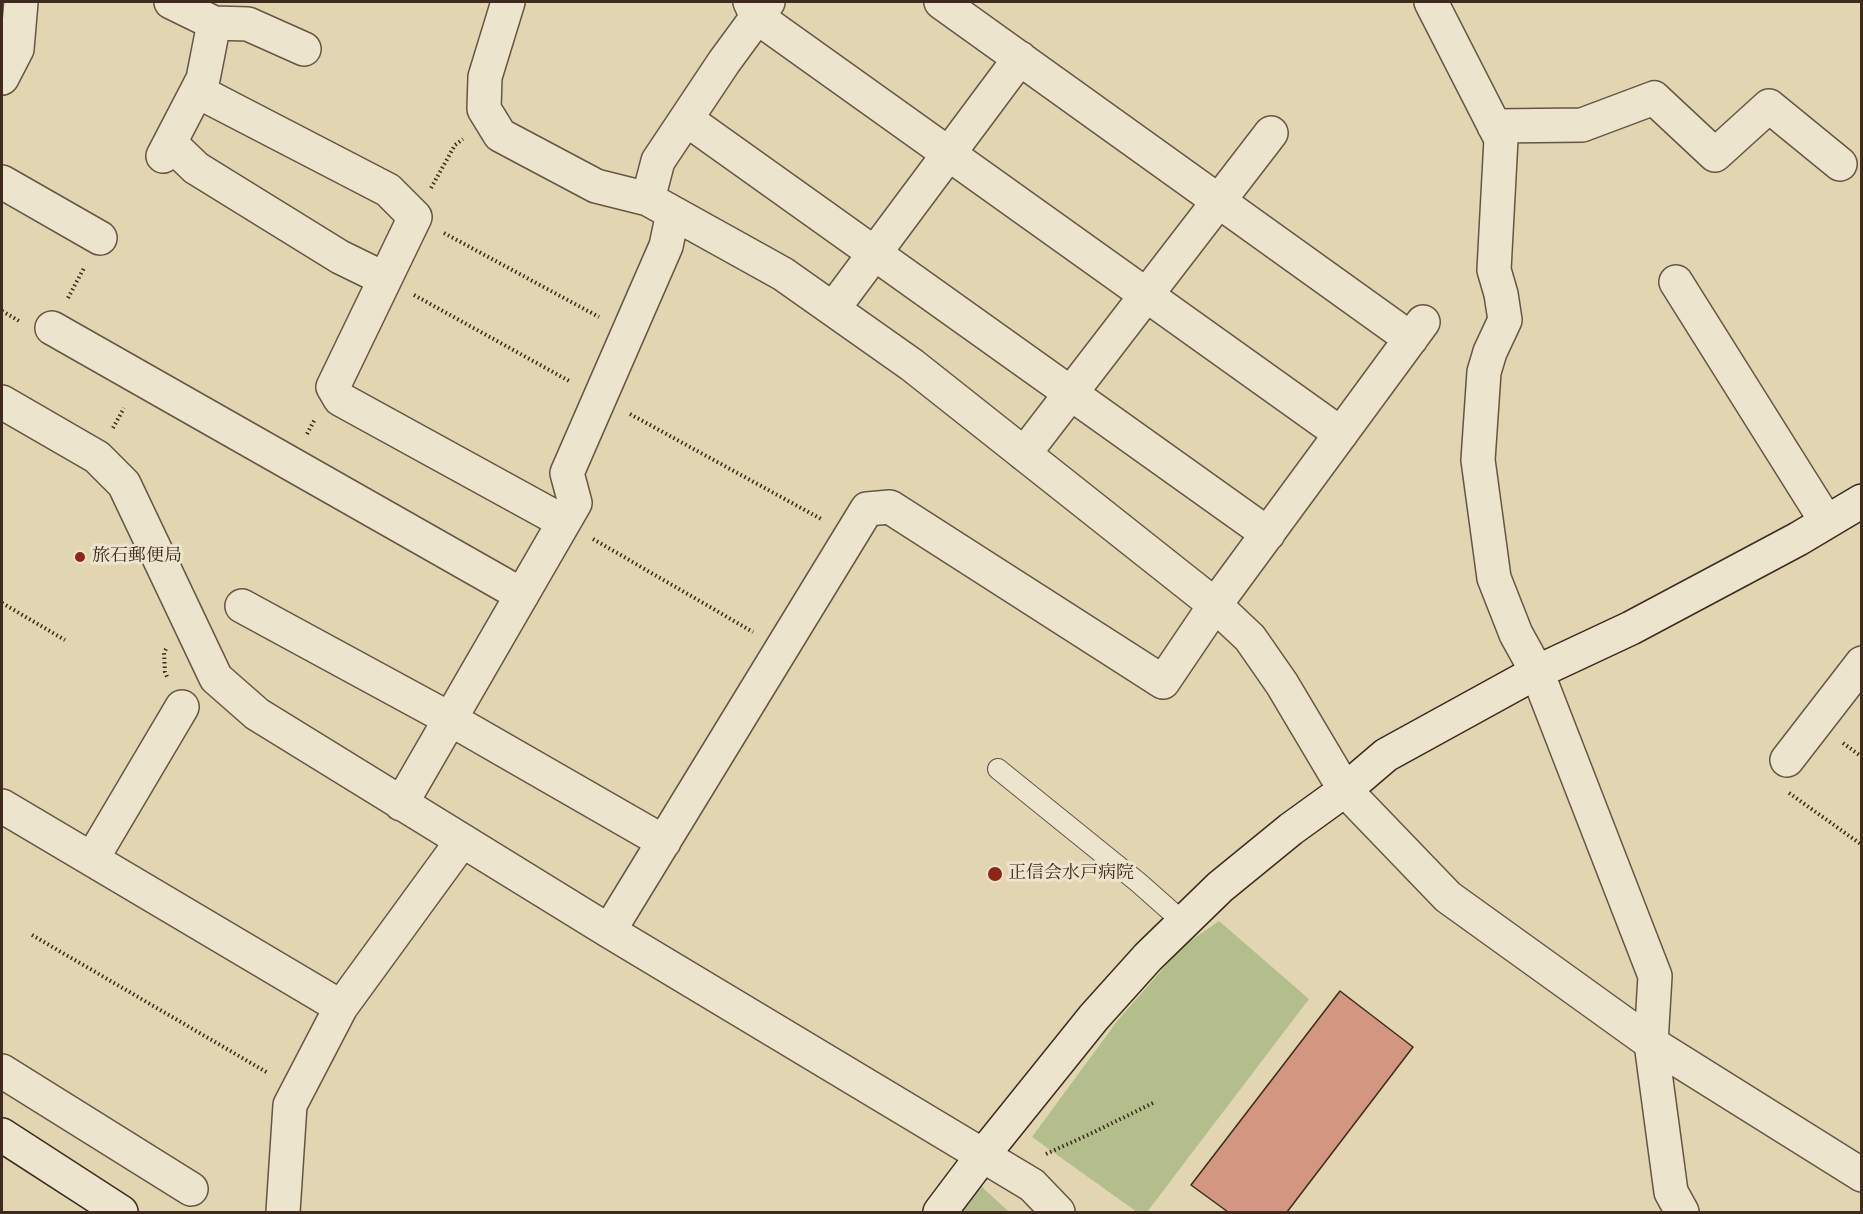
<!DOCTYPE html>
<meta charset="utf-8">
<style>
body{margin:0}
#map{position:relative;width:1863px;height:1214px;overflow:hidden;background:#e1d6b1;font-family:Cardo,serif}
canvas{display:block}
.frame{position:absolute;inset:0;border:3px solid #3e2a1f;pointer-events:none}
</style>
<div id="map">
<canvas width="1863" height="1214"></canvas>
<div class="frame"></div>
</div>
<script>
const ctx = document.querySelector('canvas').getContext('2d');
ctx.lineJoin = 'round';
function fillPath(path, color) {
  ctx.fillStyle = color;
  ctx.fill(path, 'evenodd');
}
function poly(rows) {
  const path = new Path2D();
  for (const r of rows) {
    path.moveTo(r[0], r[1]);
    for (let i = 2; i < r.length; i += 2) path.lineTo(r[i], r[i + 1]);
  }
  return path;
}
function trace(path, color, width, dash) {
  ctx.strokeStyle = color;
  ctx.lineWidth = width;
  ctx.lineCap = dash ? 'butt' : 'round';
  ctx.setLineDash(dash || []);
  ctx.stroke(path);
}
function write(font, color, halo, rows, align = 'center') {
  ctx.font = font + ' Cardo,"Noto Serif JP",serif';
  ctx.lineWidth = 6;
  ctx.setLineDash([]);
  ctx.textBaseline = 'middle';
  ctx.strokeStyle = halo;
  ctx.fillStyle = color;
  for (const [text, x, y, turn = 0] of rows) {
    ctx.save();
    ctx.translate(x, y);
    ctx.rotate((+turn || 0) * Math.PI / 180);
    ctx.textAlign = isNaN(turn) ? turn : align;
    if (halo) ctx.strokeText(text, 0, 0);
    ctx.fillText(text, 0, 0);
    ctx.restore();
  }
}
const green = poly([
 [1219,921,1309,999,1147,1212,1137,1212,1032,1137,1118,1020,1183,946],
 [981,1186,1009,1212,962,1212]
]);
const building = poly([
 [1340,991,1413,1047,1287,1212,1228,1212,1191,1185,1340,991]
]);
const path = poly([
 [431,188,455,145,463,139],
 [444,233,599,317],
 [414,295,571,382],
 [68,298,84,268],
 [2,311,19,321],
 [630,414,823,520],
 [113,428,124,408],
 [307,434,315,419],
 [593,539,753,632],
 [2,603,65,640],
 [166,649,164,653,165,672,168,679],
 [1843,743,1862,757],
 [1789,793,1862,845],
 [32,935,268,1073],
 [1046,1154,1090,1134,1153,1103]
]);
const lane = poly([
 [998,769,1139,883,1183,922]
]);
const street = poly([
 [508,2,485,77,484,109,500,135,596,186,648,199,783,274,912,365,1215,605,1250,638,1282,684,1345,790,1448,897,1651,1043,1862,1175],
 [750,2,757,17,1341,434],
 [941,2,1411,339],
 [1431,2,1501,139,1494,270,1501,294,1505,320,1490,352,1484,372,1478,460,1494,578,1516,634,1537,672,1655,976,1651,1043,1671,1192,1682,1212],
 [214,23,248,24,304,49],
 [2,78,17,49,21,2],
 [197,91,388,190,415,217,333,387,340,399,564,522],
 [686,119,1268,534],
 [1494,126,1582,125,1654,98,1715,155,1769,106,1840,164],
 [170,143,196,168,340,257,385,279],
 [163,156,203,79,214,23,171,2],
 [2,182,100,238],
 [648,199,658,161,724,62,768,2],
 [1676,282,1826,521],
 [833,309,1020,58],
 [52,328,522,595],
 [2,402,97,457,124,484,216,678,257,714,609,931,1032,1185,1058,1212],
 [1024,454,1271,133],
 [242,606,450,719,664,842],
 [1787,760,1862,663],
 [401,804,575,503,567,473,666,246,673,213],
 [2,806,341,1007],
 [92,859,182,707],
 [609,931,867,509,890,507,1163,682,1215,605,1423,322],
 [2,1071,191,1189],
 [283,1212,290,1105,341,1007,462,841]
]);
const secondary = poly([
 [2,1135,121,1212],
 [940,1212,983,1155,1094,1017,1148,957,1220,887,1291,829,1345,790,1386,755,1537,672,1631,628,1798,539,1862,501]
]);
const markers = [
 [80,557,6,"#8f2418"],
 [995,874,8,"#8f2418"]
];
const poiNames = [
 ["旅石郵便局",92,557],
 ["正信会水戸病院",1008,874]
];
fillPath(green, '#b3be8c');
fillPath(building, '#d39680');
trace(building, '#3e2a1f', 1.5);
trace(lane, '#675544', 22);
trace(street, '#675544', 36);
trace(secondary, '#3e2a1f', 36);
trace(path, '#3e2a1f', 4, [1.5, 3]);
trace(lane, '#ece4cc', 20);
trace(street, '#ece4cc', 33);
trace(secondary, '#ece4cc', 33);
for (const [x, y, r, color] of markers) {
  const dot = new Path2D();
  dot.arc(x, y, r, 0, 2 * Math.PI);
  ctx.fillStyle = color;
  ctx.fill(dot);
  trace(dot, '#ece4cc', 2);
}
write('18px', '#3e2a1f', '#ece4cc', poiNames, 'left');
</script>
